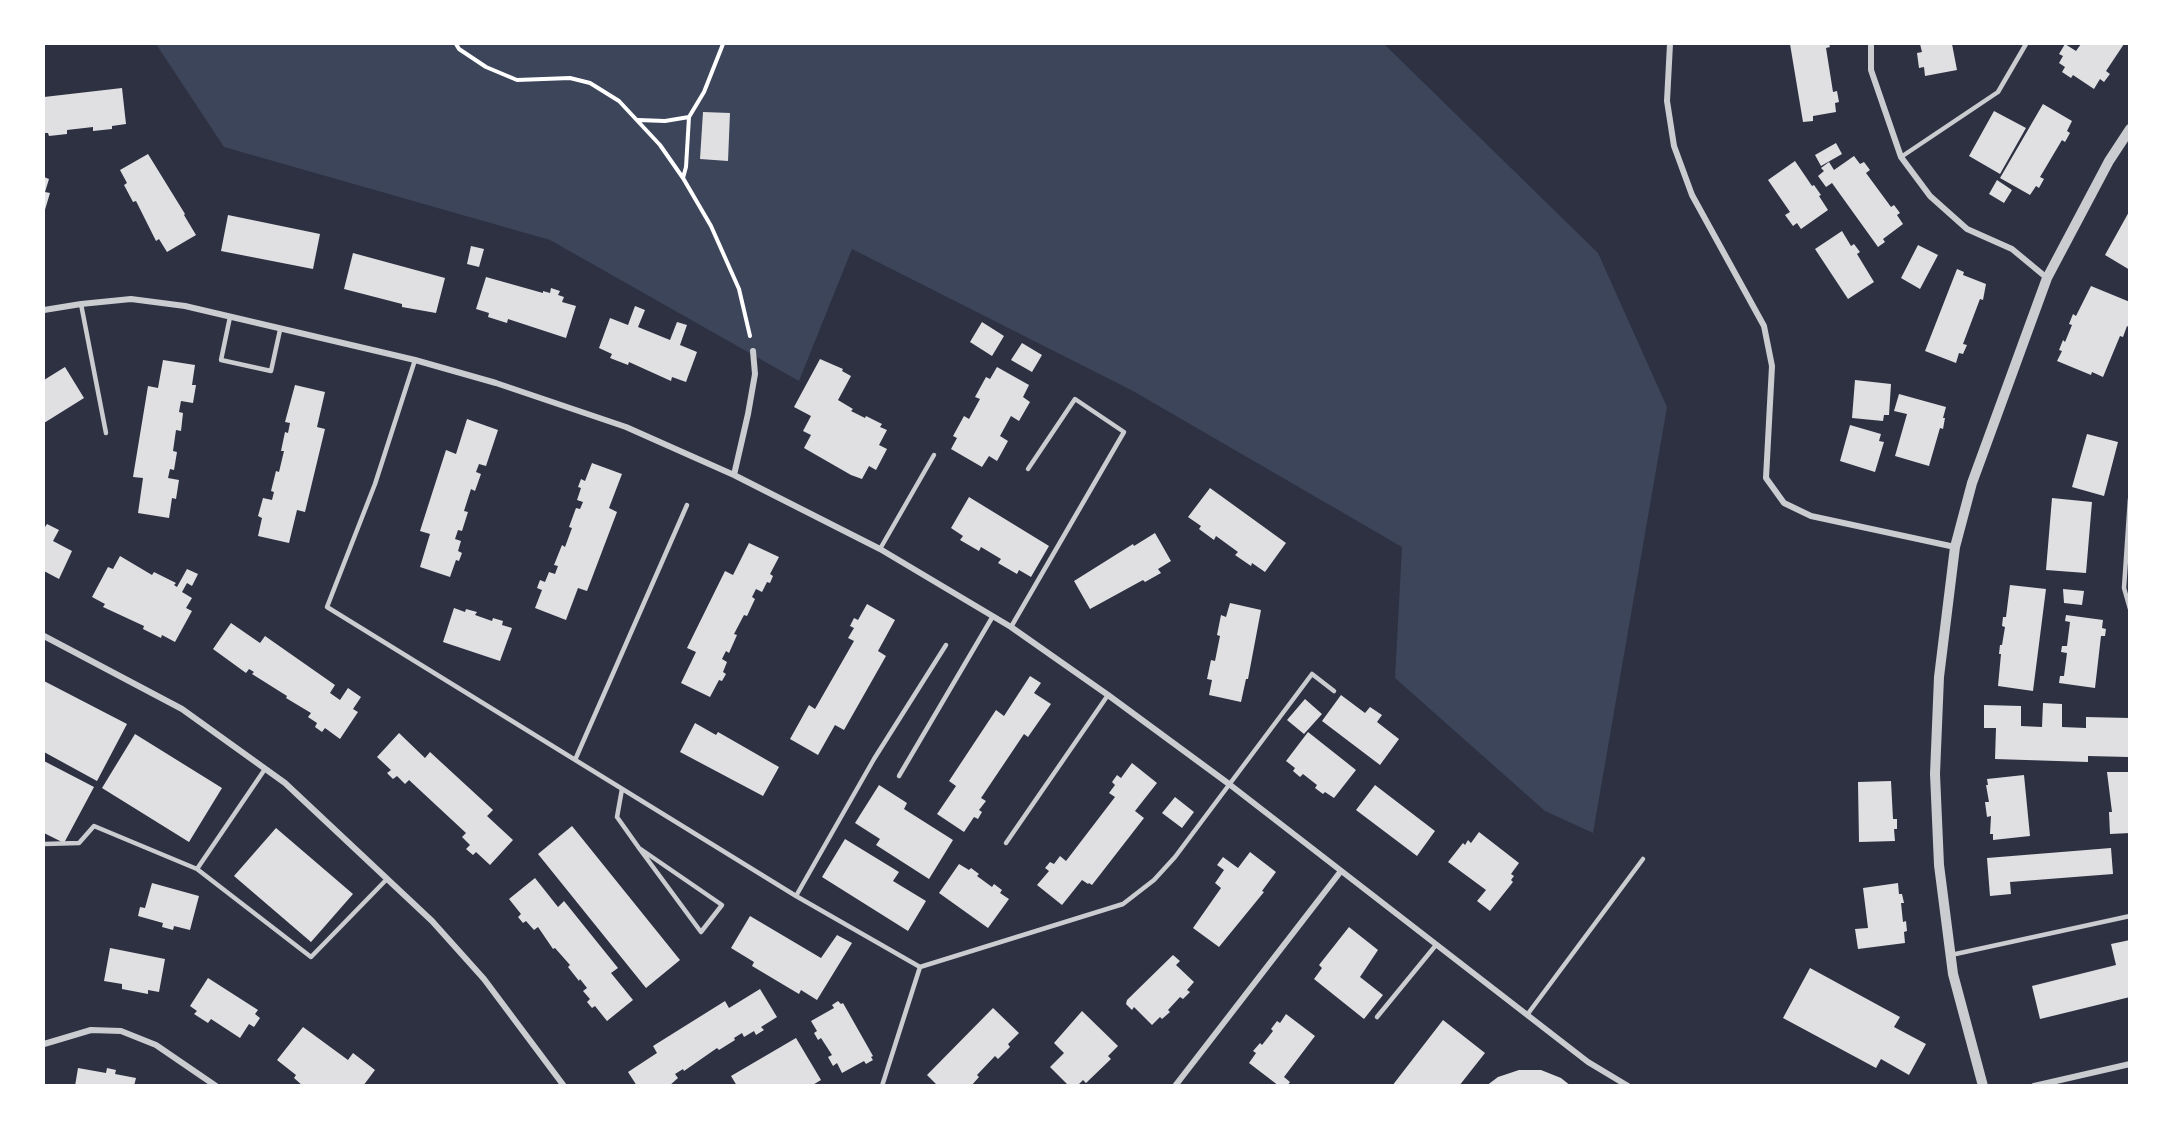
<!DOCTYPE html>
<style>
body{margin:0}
#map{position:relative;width:2173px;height:1129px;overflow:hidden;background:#2d3142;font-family:"Fira Sans Condensed",sans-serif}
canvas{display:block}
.frame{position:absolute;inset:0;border:45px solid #fff;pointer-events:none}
</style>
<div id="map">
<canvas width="2173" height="1129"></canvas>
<div class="frame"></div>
</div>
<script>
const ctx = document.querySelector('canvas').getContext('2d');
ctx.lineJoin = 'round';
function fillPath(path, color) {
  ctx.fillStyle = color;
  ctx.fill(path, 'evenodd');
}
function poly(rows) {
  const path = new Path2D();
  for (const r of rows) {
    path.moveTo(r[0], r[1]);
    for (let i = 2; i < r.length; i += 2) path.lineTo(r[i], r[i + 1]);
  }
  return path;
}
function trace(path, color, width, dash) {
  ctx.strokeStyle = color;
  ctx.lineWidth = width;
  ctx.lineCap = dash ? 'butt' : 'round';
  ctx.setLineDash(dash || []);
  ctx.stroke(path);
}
const green = poly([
 [156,44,1384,44,1598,253,1667,407,1593,833,1545,811,1395,678,1402,547,1133,391,852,249,799,381,550,240,224,147]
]);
const building = poly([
 [1790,44,1829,44,1830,47,1826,48,1833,92,1837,91,1839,102,1835,103,1836,112,1813,116,1813,121,1803,122],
 [1920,44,1952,44,1957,70,1925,76,1924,67,1919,68,1917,53,1922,52],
 [2065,44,2076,51,2081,44,2124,44,2106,71,2110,74,2104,82,2100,79,2094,89,2073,75,2071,78,2062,72,2065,67,2059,63,2063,56,2059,54],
 [122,88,126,124,112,126,112,129,93,131,93,127,67,130,67,134,49,136,48,133,44,133,44,97],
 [2043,104,2072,121,2067,131,2070,133,2065,142,2062,140,2040,177,2044,179,2039,188,2036,186,2030,195,2000,178],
 [1994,111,2026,128,2000,174,1969,156],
 [703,112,730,113,728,161,700,159],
 [1836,143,1842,154,1821,166,1815,155],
 [148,154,185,214,184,215,196,235,167,252,159,239,156,241,136,201,133,202,124,185,127,183,120,170],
 [1854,156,1860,164,1864,162,1870,170,1866,173,1891,207,1894,205,1900,213,1897,215,1903,224,1883,239,1885,242,1878,247,1832,183,1826,187,1818,176,1824,171,1821,168,1829,162,1834,170],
 [1795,161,1812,186,1814,185,1821,195,1819,196,1828,210,1801,229,1797,223,1793,226,1785,215,1790,212,1768,180],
 [44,177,49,179,45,192,50,193,44,213],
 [1997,180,2012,190,2004,203,1989,194],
 [2130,210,2130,270,2105,255],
 [228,215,320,234,313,269,221,251],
 [1842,231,1851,246,1854,244,1860,252,1857,254,1874,282,1848,299,1815,249],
 [1918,245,1938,255,1920,289,1901,278],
 [471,246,484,249,479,267,467,264],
 [353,253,445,278,436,313,402,307,402,304,344,289],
 [1957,269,1964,272,1963,275,1986,284,1983,300,1980,299,1963,344,1967,345,1963,354,1959,353,1956,363,1925,351],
 [486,277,543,293,543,291,550,293,551,288,560,291,558,295,564,297,562,302,576,306,566,338,508,319,507,323,488,317,489,313,476,309],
 [2091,286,2130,302,2130,328,2127,326,2123,337,2120,336,2103,377,2092,372,2091,375,2057,361,2062,351,2059,350,2063,340,2065,342,2072,325,2069,324,2073,314,2076,316],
 [635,306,645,310,638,327,670,340,677,322,687,325,680,345,697,352,686,382,672,377,671,381,629,362,628,365,610,358,612,354,599,348,610,318,628,325],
 [982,322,1004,336,992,356,970,342],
 [1022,343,1042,355,1032,372,1011,360],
 [820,359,843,369,842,371,851,376,838,400,853,409,851,411,865,418,866,416,882,424,880,427,887,430,879,445,887,449,876,470,869,466,862,479,851,475,804,448,811,435,803,431,811,416,794,407],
 [163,360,195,365,192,385,196,385,193,403,181,401,179,412,183,413,181,431,176,430,173,451,177,452,174,470,170,469,168,478,179,480,176,499,172,498,169,518,138,513,143,478,133,477,148,386,158,388],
 [65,367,84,398,44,423,44,380],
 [997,367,1029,385,1023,397,1030,402,1019,421,1011,416,1000,436,1008,441,997,461,989,456,982,467,951,449,957,438,953,436,964,416,969,419,980,399,975,397,986,377,990,379],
 [1855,380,1891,384,1889,415,1884,415,1883,421,1852,418],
 [295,385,325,392,317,427,325,429,305,512,297,510,289,543,258,536,262,518,258,516,263,498,272,500,274,492,271,491,276,471,279,472,284,451,281,451,285,432,288,433,290,423,285,422],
 [1899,394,1946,407,1943,418,1945,418,1943,429,1940,428,1929,466,1895,456,1907,414,1894,411],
 [467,419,498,430,486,466,479,464,476,472,481,474,475,491,471,489,464,511,468,512,462,531,458,530,455,539,461,541,458,551,462,553,459,561,456,560,450,577,420,567,430,534,420,531,446,450,456,454],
 [1850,425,1881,434,1879,441,1884,442,1875,472,1840,461],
 [2087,434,2118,442,2104,496,2072,487],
 [592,463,622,474,609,508,617,512,587,591,578,588,566,620,535,608,542,590,537,588,540,580,545,582,549,572,555,574,558,566,554,565,562,545,565,547,572,528,569,527,576,508,580,509,583,502,577,500,581,488,578,487,581,479,585,481],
 [1210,488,1286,543,1265,572,1252,563,1251,566,1235,555,1238,552,1216,536,1214,540,1199,529,1201,526,1188,517],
 [969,497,1049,546,1031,577,1019,570,1017,574,998,563,1001,559,981,547,979,551,960,540,963,536,951,528],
 [2052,498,2092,502,2086,573,2046,570],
 [47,524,59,530,53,541,72,551,59,579,44,571,44,527,45,527],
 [1155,533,1171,561,1158,569,1161,573,1145,582,1143,580,1090,609,1074,581,1133,544,1134,546],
 [749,543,779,557,770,574,773,576,770,583,767,582,762,592,756,589,752,597,755,599,747,616,744,615,734,634,737,635,729,653,726,651,722,659,727,662,723,672,726,674,722,681,719,680,710,697,681,683,696,652,687,648,725,571,733,575],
 [120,556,152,575,154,572,176,583,174,585,177,587,187,569,198,574,192,586,187,583,182,592,192,598,186,608,192,611,175,642,162,635,161,638,143,629,144,626,103,607,105,604,92,597,108,567,113,569],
 [2010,585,2046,589,2033,691,1998,686,2001,654,1999,654,2000,645,2002,645,2005,627,2002,626,2003,617,2006,617],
 [2063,589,2084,591,2082,605,2064,603],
 [1230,603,1261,610,1248,679,1246,679,1241,702,1209,695,1212,680,1207,679,1211,660,1215,661,1220,636,1217,635,1221,615,1226,617],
 [867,604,895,620,878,651,886,656,844,730,835,725,818,755,790,739,809,705,815,709,854,641,848,638,854,628,850,626,854,618,858,620],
 [454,608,465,612,466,609,477,612,475,615,492,621,493,618,503,621,502,625,512,628,500,661,443,642],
 [2066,615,2103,620,2102,628,2106,629,2105,636,2101,636,2095,688,2059,683,2060,676,2064,676,2067,653,2061,652,2062,646,2067,646,2070,622,2065,621],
 [231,623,260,643,265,636,335,685,330,693,340,700,348,688,361,697,353,709,358,712,340,739,325,728,322,732,315,727,317,723,308,717,311,713,286,698,287,696,252,674,254,672,249,669,246,673,213,649],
 [1030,676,1041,683,1034,693,1051,704,1028,737,1024,734,981,798,986,801,979,810,982,812,978,819,974,817,964,832,937,814,956,786,949,781,996,710,1004,716],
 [44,681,127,724,97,781,44,752],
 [1341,695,1365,713,1370,707,1382,715,1377,722,1399,739,1380,765,1322,721],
 [1305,699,1322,714,1304,734,1287,720],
 [2043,703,2062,704,2062,727,2086,728,2086,717,2129,718,2128,757,2088,756,2088,762,1995,759,1996,728,1984,728,1984,705,2021,706,2021,726,2042,727],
 [695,723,716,735,718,732,779,767,763,796,680,752],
 [1308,732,1356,770,1334,798,1325,792,1323,794,1315,788,1317,785,1303,774,1300,777,1293,771,1295,768,1286,761],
 [399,733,425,758,430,752,493,810,487,816,513,840,490,865,476,852,473,855,466,849,470,845,462,837,466,833,409,780,405,784,397,776,393,779,387,773,391,770,377,757],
 [135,734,222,788,189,842,102,788],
 [44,761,94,787,64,843,44,833],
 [1132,763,1157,783,1135,811,1144,818,1092,885,1089,883,1088,884,1082,880,1062,905,1037,885,1049,871,1045,868,1050,862,1054,864,1060,856,1066,861,1115,797,1109,793,1115,785,1112,782,1117,775,1121,778],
 [2107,772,2130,772,2130,833,2110,834,2109,812,2112,812],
 [2024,775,2030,836,1993,840,1993,834,1990,834,1991,816,1987,817,1985,802,1989,802,1986,785,1988,785,1987,779],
 [1891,781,1893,819,1897,819,1897,829,1894,829,1895,841,1859,842,1858,782],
 [879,785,907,803,904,809,953,840,929,879,876,845,880,839,855,823],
 [1375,785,1435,831,1417,856,1356,810],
 [1175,797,1194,812,1182,828,1162,813],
 [572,826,680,960,646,988,538,854],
 [276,828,353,894,311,942,234,876],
 [1479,832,1519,863,1511,874,1514,876,1511,880,1513,882,1490,911,1477,901,1486,890,1448,862,1463,843,1465,845,1468,840,1471,843],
 [845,839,899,872,893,881,926,901,908,931,822,877],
 [2111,848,2113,874,2010,882,2011,894,1990,896,1987,858],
 [1250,852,1276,872,1262,891,1264,892,1219,947,1193,928,1221,888,1215,883,1224,870,1217,865,1223,857,1238,868],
 [959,864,969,870,971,868,979,874,977,876,992,887,994,884,1002,890,1000,893,1009,899,988,928,939,893],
 [535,878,558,907,564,901,618,968,611,973,633,1000,607,1021,595,1006,592,1008,587,1002,590,999,583,991,587,988,580,979,579,981,568,967,570,965,555,948,553,949,538,927,534,930,526,921,523,923,518,917,521,914,509,899],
 [152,883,199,896,190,930,174,926,173,930,162,927,163,923,138,916,140,907,145,908],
 [1898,883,1899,894,1902,894,1904,903,1901,903,1903,922,1906,921,1907,931,1904,932,1905,943,1858,949,1855,929,1868,928,1863,888],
 [750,916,821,958,837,935,852,943,817,1000,801,990,799,994,752,966,754,962,731,948],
 [1349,927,1378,950,1360,977,1383,995,1364,1019,1314,979,1322,968,1319,965],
 [2130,940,2130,997,2040,1019,2032,986,2116,965,2111,944],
 [110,948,165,959,159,992,148,990,148,994,122,989,122,984,104,981],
 [1173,955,1180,961,1176,965,1194,982,1187,990,1190,992,1183,999,1180,997,1168,1010,1170,1012,1162,1019,1160,1017,1152,1025,1134,1007,1132,1010,1126,1004,1127,1000],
 [1810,968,1900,1017,1894,1027,1926,1044,1909,1075,1881,1059,1876,1068,1783,1018],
 [208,978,258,1010,255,1014,260,1018,254,1027,249,1024,240,1038,211,1019,208,1023,194,1014,197,1011,190,1006],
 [760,989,777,1017,761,1027,764,1030,756,1035,754,1031,744,1037,742,1033,734,1038,735,1040,719,1050,717,1048,684,1071,683,1069,675,1074,678,1078,669,1086,637,1086,628,1072,657,1053,653,1046,725,1001,729,1008],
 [838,1001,841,1004,843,1003,873,1056,871,1057,873,1060,866,1064,864,1061,842,1073,837,1063,833,1066,828,1057,832,1055,821,1038,818,1040,814,1033,817,1031,811,1021,834,1008,832,1005],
 [993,1008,1019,1033,1008,1044,1010,1047,998,1059,995,1056,977,1075,979,1077,971,1086,938,1086,927,1075],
 [1082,1011,1118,1046,1108,1056,1111,1059,1086,1083,1083,1080,1077,1086,1069,1086,1050,1067,1064,1053,1054,1043],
 [1286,1014,1315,1036,1284,1077,1290,1082,1287,1086,1279,1086,1249,1063,1256,1053,1253,1051,1260,1043,1262,1045,1273,1031,1271,1029,1277,1021,1280,1023],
 [1443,1020,1485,1053,1459,1086,1392,1086],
 [303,1027,348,1060,353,1053,375,1070,363,1086,303,1086,294,1078,296,1075,277,1060],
 [796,1038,821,1080,811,1086,737,1086,731,1076],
 [78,1068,106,1073,107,1068,116,1070,115,1074,136,1078,134,1086,75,1086],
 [1519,1070,1541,1070,1561,1078,1571,1086,1486,1086,1498,1077]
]);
const path = poly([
 [456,44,459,49,486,67,517,80,570,78,590,83,619,101,660,145,683,178,711,226,739,289,750,336],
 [638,120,665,121,689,117],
 [683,178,686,167,689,117,704,92,723,44]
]);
const service = poly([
 [1901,157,1998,92,2026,44],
 [81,304,106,433],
 [230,317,221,360,271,371,280,330],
 [415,360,375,484,327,607,796,896,920,967,882,1086],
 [2130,499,2124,588,2130,609],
 [880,549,934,455],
 [1011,627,1124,432,1075,399,1028,469],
 [575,760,687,505],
 [265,769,197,869,311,957,387,879],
 [899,776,993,616],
 [622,789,617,817,639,848,701,932,722,905,639,848],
 [1006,843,1108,695],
 [44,844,79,843,94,826,197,869],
 [796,896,874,759,946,645],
 [1951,955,2130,916],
 [920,967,1123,904,1154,880,1175,857,1312,674,1334,691],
 [1527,1015,1643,859],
 [1377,1017,1436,945]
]);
const minor = poly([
 [1670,44,1667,101,1674,146,1692,195,1764,326,1772,366,1766,478,1784,503,1811,516,1955,547],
 [1871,44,1871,70,1901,157,1930,196,1967,229,2012,249,2047,278],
 [44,310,81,304,131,299,185,306,415,360,496,383,626,427,734,475,880,549,1011,627,1108,695,1229,784,1588,1062,1628,1086],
 [734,475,748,414,755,374,753,351],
 [44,636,182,709,285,783,432,921,484,979,564,1086],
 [44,1044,91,1030,121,1031,156,1045,216,1086],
 [1175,1086,1341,871],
 [2034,1086,2130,1064]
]);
const tertiary = poly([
 [1983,1086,1953,974,1939,865,1935,774,1939,677,1955,547,1972,483,2047,278,2109,161,2130,129]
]);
fillPath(green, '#3c4559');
fillPath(building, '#e0e0e3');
trace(path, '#fff', 4);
trace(service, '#caccd0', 4.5);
trace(minor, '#caccd0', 6);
trace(tertiary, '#caccd0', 10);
</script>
